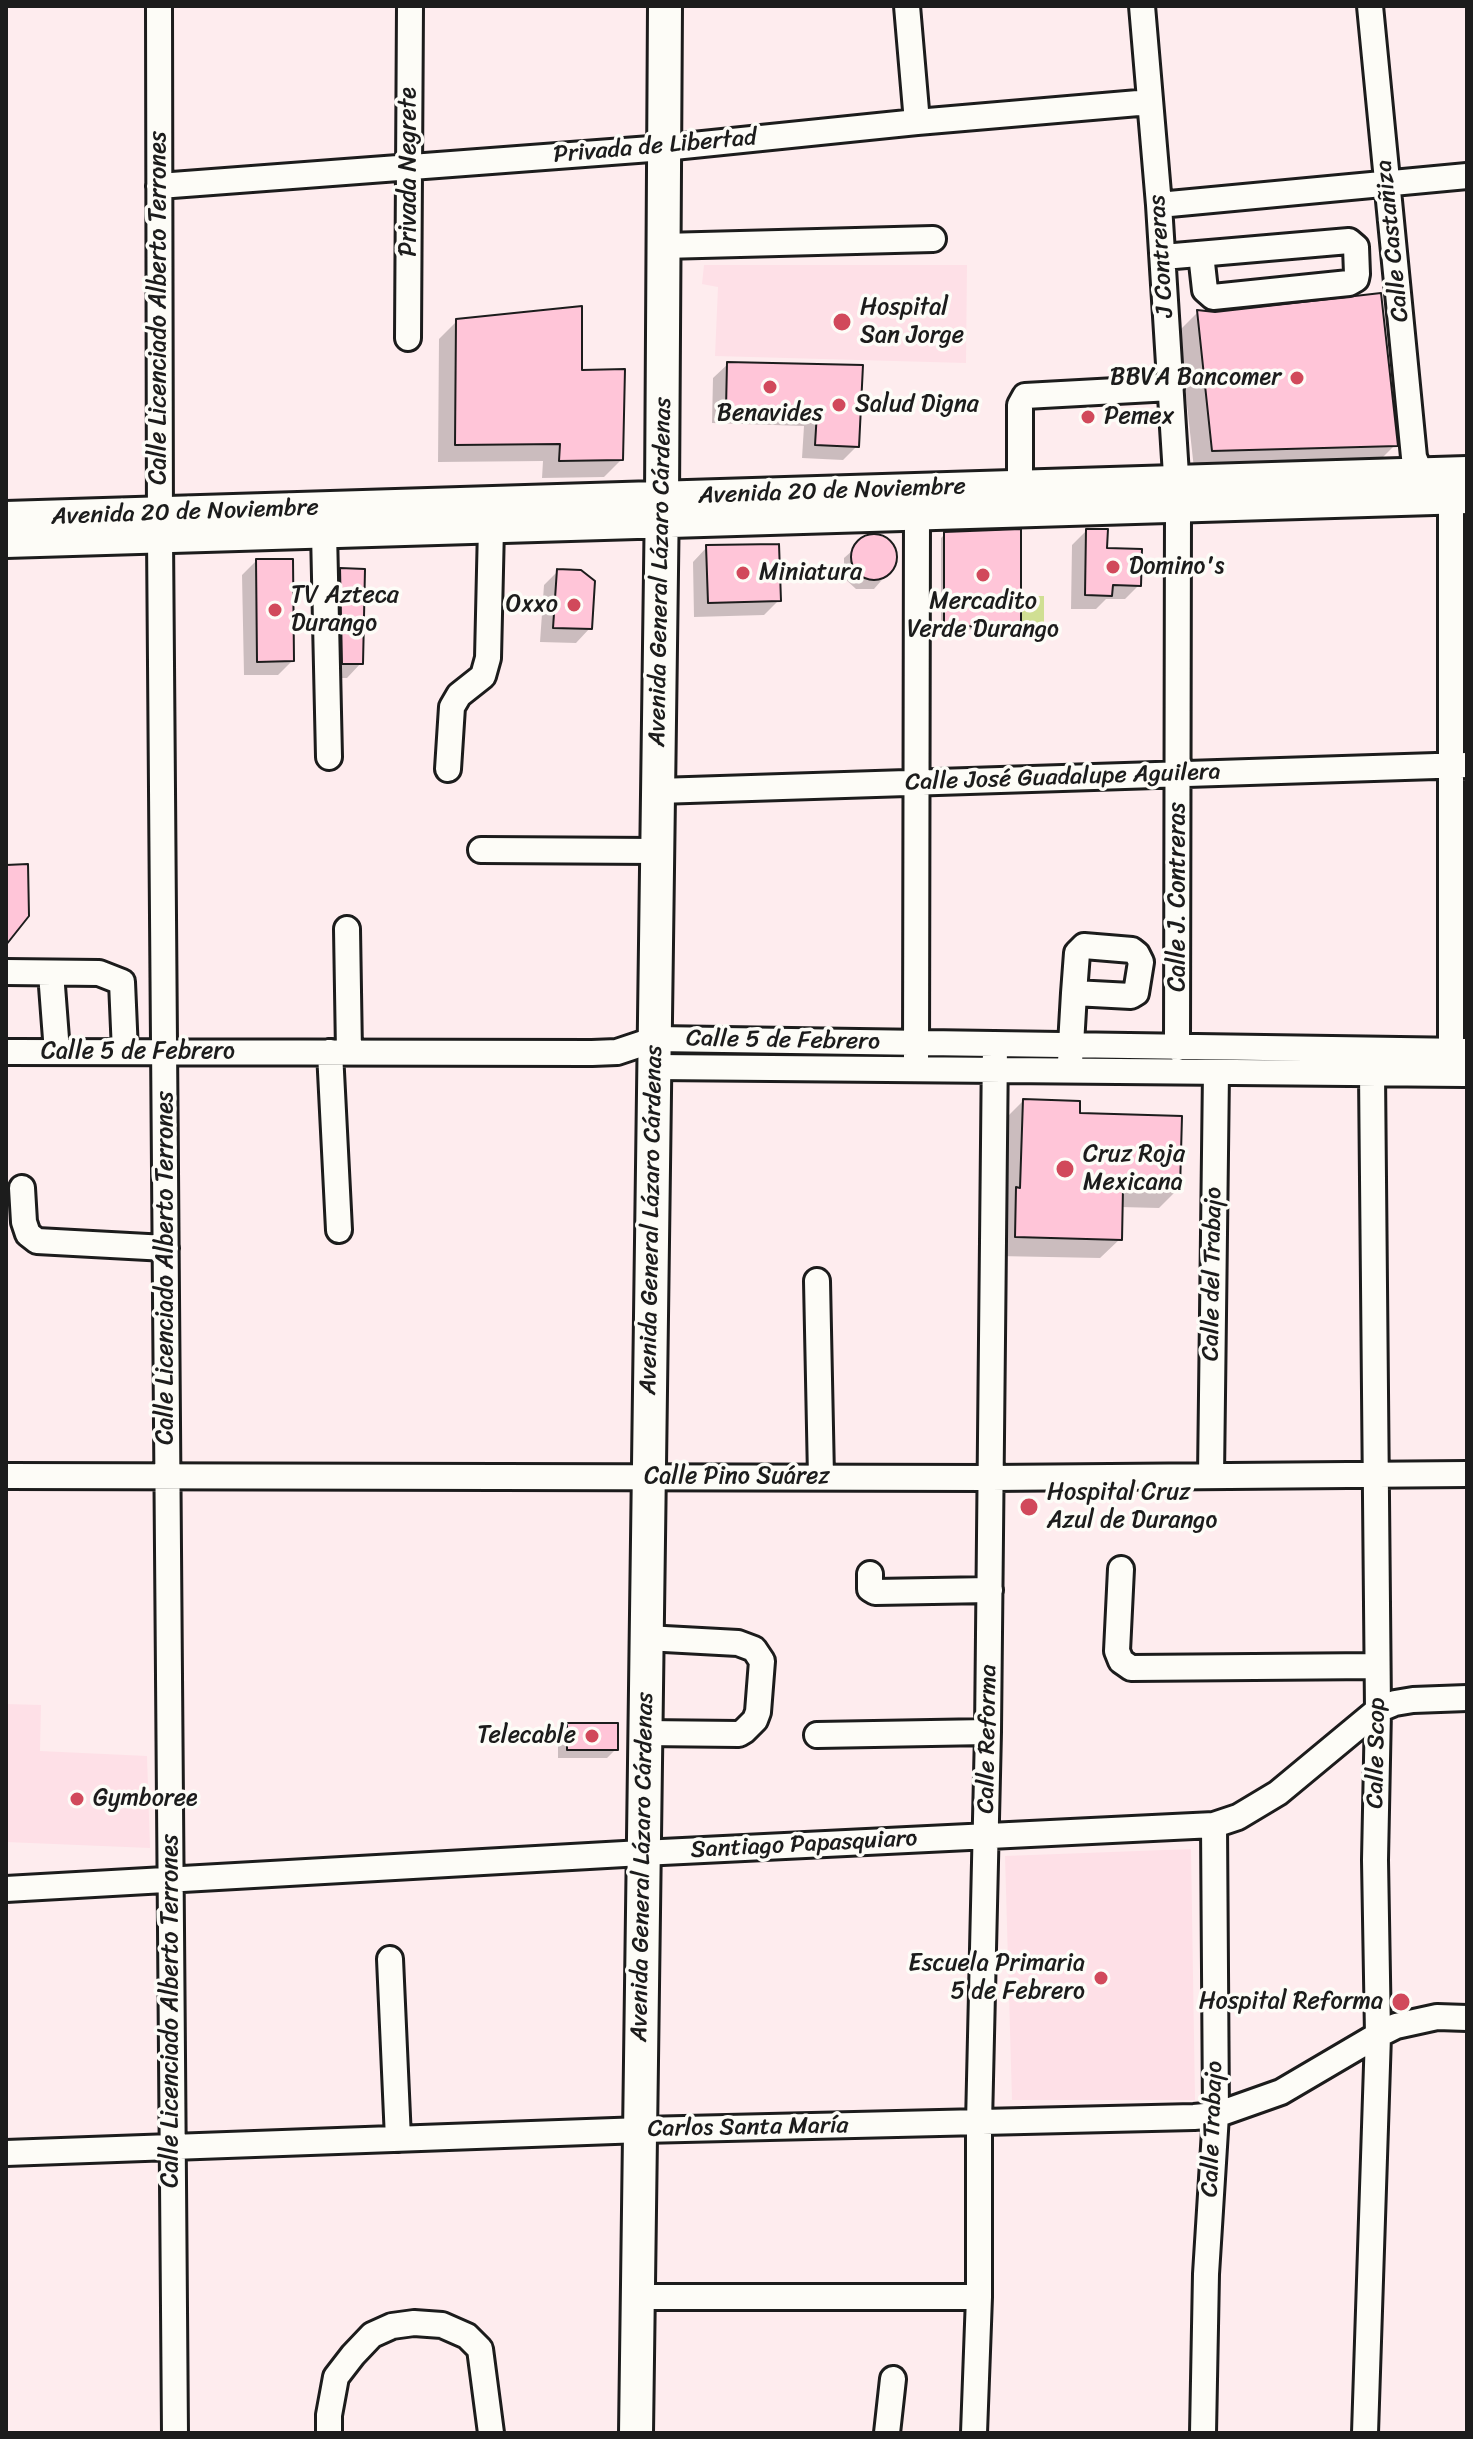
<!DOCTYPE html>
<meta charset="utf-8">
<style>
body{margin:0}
#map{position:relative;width:1473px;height:2439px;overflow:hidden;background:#feecee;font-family:Sriracha,sans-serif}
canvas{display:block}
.frame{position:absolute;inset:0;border:8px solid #1c1c1c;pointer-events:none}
</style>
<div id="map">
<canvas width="1473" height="2439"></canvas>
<div class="frame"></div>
</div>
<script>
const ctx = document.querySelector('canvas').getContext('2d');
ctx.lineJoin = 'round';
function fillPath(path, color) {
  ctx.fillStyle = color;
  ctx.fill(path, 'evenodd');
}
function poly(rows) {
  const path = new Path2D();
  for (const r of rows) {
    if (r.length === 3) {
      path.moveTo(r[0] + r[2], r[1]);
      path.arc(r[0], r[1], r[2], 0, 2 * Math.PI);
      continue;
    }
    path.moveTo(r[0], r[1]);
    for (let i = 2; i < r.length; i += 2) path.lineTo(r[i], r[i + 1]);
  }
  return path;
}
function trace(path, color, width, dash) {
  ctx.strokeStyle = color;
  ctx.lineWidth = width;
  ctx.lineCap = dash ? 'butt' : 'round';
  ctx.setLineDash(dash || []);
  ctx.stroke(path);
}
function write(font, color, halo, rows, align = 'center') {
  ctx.font = font + ' Sriracha,sans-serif';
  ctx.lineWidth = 7;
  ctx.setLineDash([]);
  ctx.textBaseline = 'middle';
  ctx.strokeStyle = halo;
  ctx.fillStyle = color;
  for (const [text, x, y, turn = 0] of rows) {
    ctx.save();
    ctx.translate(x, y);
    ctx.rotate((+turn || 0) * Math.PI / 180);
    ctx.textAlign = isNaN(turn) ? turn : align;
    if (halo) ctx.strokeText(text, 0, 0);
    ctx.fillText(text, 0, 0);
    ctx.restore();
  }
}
const built = poly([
 [704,265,967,265,966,363,715,356,718,287,702,284],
 [6,1704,41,1705,40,1751,147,1756,150,1848,6,1842],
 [1191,1849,1195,2100,1012,2100,1005,1856]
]);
const green = poly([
 [1020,596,1044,596,1044,627,1021,627]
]);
const shadow = poly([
 [1198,312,1395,445,1376,464,1194,469,1179,331],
 [457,321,580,372,621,460,604,477,542,478,543,461,438,462,439,339],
 [728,364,861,367,857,446,843,460,802,458,804,426,712,423,713,378],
 [1086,531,1139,585,1125,599,1106,599,1096,609,1071,609,1072,545],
 [945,534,1019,626,1015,630,941,629,941,538],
 [869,536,883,537,895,548,894,566,874,589,856,589,844,578,844,558],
 [707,547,779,600,764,615,694,617,693,562],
 [256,561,292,661,278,675,244,675,242,575],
 [341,570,361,663,347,678,328,678,326,584],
 [558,571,590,628,576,643,540,642,544,585],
 [1023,1101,1078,1115,1178,1189,1159,1208,1120,1207,1120,1239,1100,1258,997,1256,1004,1120],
 [568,1725,616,1749,607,1758,558,1758,558,1735]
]);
const building = poly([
 [1381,293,1398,446,1212,451,1197,310,1215,312,1381,293],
 [582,306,582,370,625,369,623,460,559,461,560,444,455,445,456,319,582,306],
 [727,362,863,365,859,447,815,445,817,412,726,409,727,362],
 [1021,529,1021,627,944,626,944,532,1021,529],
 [1086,529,1108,529,1107,548,1142,549,1141,586,1113,585,1112,596,1085,595,1086,529],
 [874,557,23],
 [779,544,781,601,708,603,706,545,779,544],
 [256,559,293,559,294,661,257,662,256,559],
 [340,568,365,569,363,664,342,664,340,568],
 [557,569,581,570,595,581,592,629,553,628,557,569],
 [28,864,29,916,6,945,6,865,28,864],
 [1023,1099,1080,1101,1080,1113,1182,1116,1180,1189,1123,1188,1122,1240,1015,1237,1016,1187,1020,1188,1023,1099],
 [567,1723,618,1723,618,1750,567,1750,567,1723]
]);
const minor = poly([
 [159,6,160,537,175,2433],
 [907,6,917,122],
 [1142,6,1159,205,1178,507,1177,1048],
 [1370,6,1414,457,1421,474,1447,498,1451,510,1451,1074],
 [159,186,664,148,917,122,1150,102],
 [1159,205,1467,176],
 [663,246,933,239],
 [1163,257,1349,241,1356,247,1357,274,1356,279,1349,283,1213,297,1205,290,1201,254],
 [408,338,410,6],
 [1020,487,1020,405,1025,396,1171,388],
 [324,532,329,757],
 [448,769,452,707,459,695,483,676,488,658,491,527],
 [658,791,1467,765],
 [481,850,657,851],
 [347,929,349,1052],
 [6,972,99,973,122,982,125,1052],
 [51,973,57,1052],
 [6,1052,592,1053,617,1052,656,1039,1467,1051],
 [330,1052,339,1230],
 [916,1058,917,514],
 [1070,1062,1074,993,1077,953,1084,946,1132,950,1137,954,1141,962,1136,993,1131,996,1074,993],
 [655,1067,1465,1074],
 [22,1188,24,1222,28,1234,37,1241,166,1248],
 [817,1281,821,1477],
 [6,1476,991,1478,1467,1474],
 [1211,1476,1216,1072],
 [1121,1569,1117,1651,1121,1661,1131,1668,1377,1666],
 [870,1574,870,1589,875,1592,990,1590],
 [644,1733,739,1734,744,1731,755,1720,758,1712,762,1661,754,1649,738,1643,646,1638],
 [817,1735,988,1732],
 [6,1889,642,1853,1214,1825,1238,1817,1278,1793,1378,1710,1395,1703,1413,1700,1467,1698],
 [390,1959,398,2139],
 [6,2153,642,2130,1194,2117,1216,2115,1281,2092,1378,2035,1396,2026,1437,2017,1467,2018],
 [636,2297,979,2297],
 [329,2433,329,2415,336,2377,353,2355,372,2335,392,2326,414,2323,442,2325,467,2336,480,2349,491,2433],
 [887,2433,893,2379],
 [974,2433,979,2297,979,2123,988,1732,995,1045],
 [1203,2433,1206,2274,1216,2115,1214,1825],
 [1365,2433,1378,2035,1375,1860,1378,1710,1372,1073]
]);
const major = poly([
 [6,518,1467,473],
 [6,541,1467,497],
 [636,2433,662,497,665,6]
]);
const markers = [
 [842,322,10,"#d1495b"],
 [1297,378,8,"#d1495b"],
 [770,387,8,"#d1495b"],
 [839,405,8,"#d1495b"],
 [1088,417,8,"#d1495b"],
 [1113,567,8,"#d1495b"],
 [743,573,8,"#d1495b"],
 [983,575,8,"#d1495b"],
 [574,605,8,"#d1495b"],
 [275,610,8,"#d1495b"],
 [1065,1169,10,"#d1495b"],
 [1029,1507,10,"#d1495b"],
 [592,1736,8,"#d1495b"],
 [77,1799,8,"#d1495b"],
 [1101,1978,8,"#d1495b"],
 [1401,2002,10,"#d1495b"]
];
const streetNames = [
 ["Privada de Libertad",655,147,-5],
 ["Privada Negrete",409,172,-90],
 ["Calle Castañiza",1393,241,-96],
 ["J Contreras",1162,256,-94],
 ["Calle Licenciado Alberto Terrones",159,308,-90],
 ["Avenida 20 de Noviembre",832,492,-2],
 ["Avenida 20 de Noviembre",185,513,-2],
 ["Avenida General Lázaro Cárdenas",661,572,-89],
 ["Calle José Guadalupe Aguilera",1063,778,-2],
 ["Calle J. Contreras",1178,897,-90],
 ["Calle 5 de Febrero",783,1041,1],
 ["Calle 5 de Febrero",138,1052],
 ["Avenida General Lázaro Cárdenas",652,1220,-89],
 ["Calle Licenciado Alberto Terrones",166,1268,-90],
 ["Calle del Trabajo",1213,1274,-89],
 ["Calle Pino Suárez",737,1477],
 ["Calle Reforma",988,1739,-89],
 ["Calle Scop",1377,1753,-89],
 ["Santiago Papasquiaro",804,1845,-3],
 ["Avenida General Lázaro Cárdenas",643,1867,-89],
 ["Calle Licenciado Alberto Terrones",171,2011,-90],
 ["Carlos Santa María",748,2128,-1],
 ["Calle Trabajo",1213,2129,-88]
];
const poiNames = [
 ["Hospital",860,308],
 ["San Jorge",860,336],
 ["BBVA Bancomer",1281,378,"right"],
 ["Salud Digna",855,405],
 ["Benavides",770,414,"center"],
 ["Pemex",1104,417],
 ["Domino's",1129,567],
 ["Miniatura",759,573],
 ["TV Azteca",291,596],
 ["Durango",291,624],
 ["Mercadito",983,602,"center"],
 ["Verde Durango",983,630,"center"],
 ["Oxxo",558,605,"right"],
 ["Cruz Roja",1083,1155],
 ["Mexicana",1083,1183],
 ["Hospital Cruz",1047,1493],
 ["Azul de Durango",1047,1521],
 ["Telecable",576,1736,"right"],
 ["Gymboree",93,1799],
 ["Escuela Primaria",1085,1964,"right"],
 ["5 de Febrero",1085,1992,"right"],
 ["Hospital Reforma",1383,2002,"right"]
];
fillPath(built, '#fee0e7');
fillPath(green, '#d0df93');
fillPath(shadow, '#0003');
fillPath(building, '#ffc5d8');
trace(building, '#1c1c1c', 2);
trace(minor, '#1c1c1c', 30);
trace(major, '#1c1c1c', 38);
trace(minor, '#fdfcf7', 24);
trace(major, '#fdfcf7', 32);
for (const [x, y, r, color] of markers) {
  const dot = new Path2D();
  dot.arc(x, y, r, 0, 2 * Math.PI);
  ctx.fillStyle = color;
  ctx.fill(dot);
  trace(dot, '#fdfcf7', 3);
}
write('24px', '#1c1c1c', '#fdfcf7', streetNames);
write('24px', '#1c1c1c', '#fdfcf7', poiNames, 'left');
</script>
